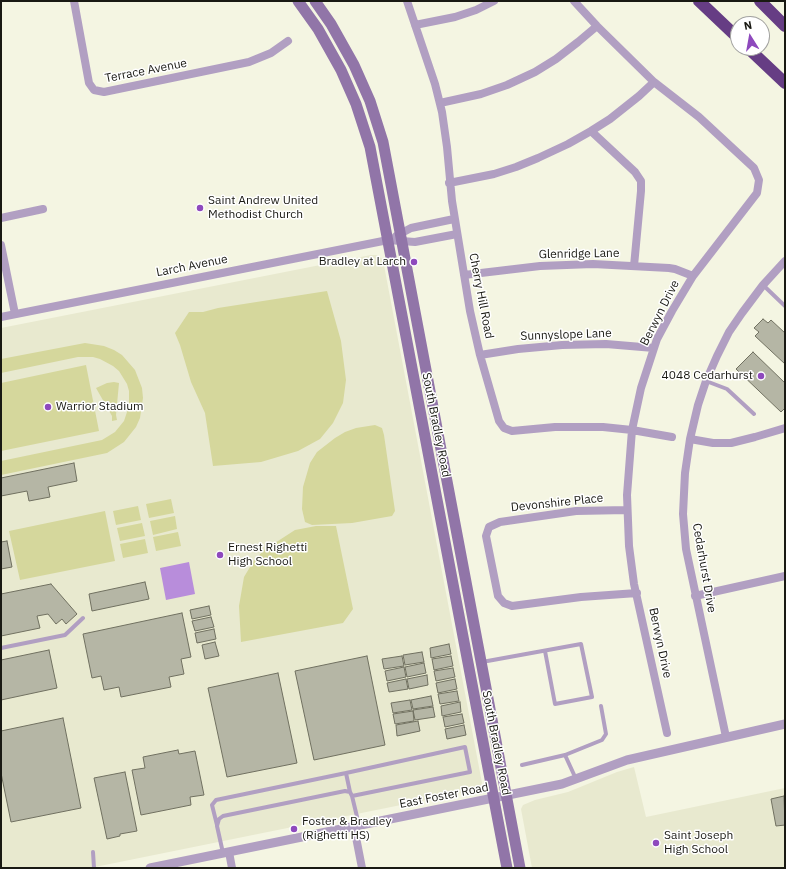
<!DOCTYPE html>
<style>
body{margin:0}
#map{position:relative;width:786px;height:869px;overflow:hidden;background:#f4f5e2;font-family:"IBM Plex Sans",sans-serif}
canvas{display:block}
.frame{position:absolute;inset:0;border:2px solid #191913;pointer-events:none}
.north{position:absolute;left:730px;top:16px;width:40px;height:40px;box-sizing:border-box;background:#fff;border:1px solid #a3a3a1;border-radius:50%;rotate:349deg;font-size:11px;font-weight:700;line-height:16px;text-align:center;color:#191913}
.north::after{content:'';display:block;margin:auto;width:14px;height:18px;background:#8e49bd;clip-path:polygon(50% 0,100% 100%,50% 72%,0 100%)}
</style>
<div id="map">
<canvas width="786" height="869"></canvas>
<div class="frame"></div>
<div class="north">N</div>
</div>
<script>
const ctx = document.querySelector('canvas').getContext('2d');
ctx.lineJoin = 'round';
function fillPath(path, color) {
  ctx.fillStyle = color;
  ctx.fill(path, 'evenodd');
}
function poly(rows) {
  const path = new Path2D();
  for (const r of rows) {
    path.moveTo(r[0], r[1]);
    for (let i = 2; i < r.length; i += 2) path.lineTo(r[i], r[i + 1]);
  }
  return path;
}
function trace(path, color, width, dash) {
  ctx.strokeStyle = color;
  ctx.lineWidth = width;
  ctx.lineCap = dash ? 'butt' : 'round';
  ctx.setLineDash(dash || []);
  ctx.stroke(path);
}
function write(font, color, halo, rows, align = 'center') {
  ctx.font = font + ' "IBM Plex Sans",sans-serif';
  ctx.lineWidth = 3;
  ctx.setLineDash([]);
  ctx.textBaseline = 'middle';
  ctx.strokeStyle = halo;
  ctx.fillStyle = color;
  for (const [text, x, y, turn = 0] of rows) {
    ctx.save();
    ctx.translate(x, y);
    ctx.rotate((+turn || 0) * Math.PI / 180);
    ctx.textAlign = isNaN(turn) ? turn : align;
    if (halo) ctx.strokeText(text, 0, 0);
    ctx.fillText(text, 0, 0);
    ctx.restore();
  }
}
const built = poly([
 [371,255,378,255,383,260,482,783,480,787,475,790,90,868,1,868,1,328],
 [634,767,646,817,785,788,785,868,532,868,521,809,523,805,535,800,568,792,617,772]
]);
const green = poly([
 [327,291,341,341,346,380,343,403,333,423,320,439,298,451,261,462,213,466,205,413,191,382,180,345,175,333,189,312,203,312,218,308],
 [85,343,104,346,114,350,122,355,135,370,142,388,143,398,140,418,136,427,124,442,107,453,1,475,1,461,102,440,115,432,124,421,129,406,129,391,127,384,119,371,113,366,100,359,93,357,78,357,1,373,1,359],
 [86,365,99,431,1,451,1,383],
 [114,382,119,383,116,415,117,420,112,421,112,416,96,388,107,383],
 [375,425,382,428,384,435,395,511,392,516,352,523,312,525,305,522,302,509,303,487,310,463,317,452,335,438,345,432,356,428],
 [171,499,174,513,149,518,146,504],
 [138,506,141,520,116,525,113,511],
 [105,511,115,561,20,580,9,531],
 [175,516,177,529,153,535,150,521],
 [142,523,145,536,120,541,117,528],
 [316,526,336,526,353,609,343,623,241,642,239,606,244,577,253,562,264,550,295,530],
 [178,532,181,546,156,551,153,537],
 [145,539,148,553,123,558,120,544]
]);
const water = poly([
 [189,562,195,594,166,600,160,568]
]);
const building = poly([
 [763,319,768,323,771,320,785,333,785,364,755,336,759,332,754,328,763,319],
 [753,352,785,383,785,408,781,412,736,369,753,352],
 [74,463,77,481,48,487,50,497,29,501,27,491,1,496,1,478,74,463],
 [7,541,12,567,1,569,1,542,7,541],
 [145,582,149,599,92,611,89,594,145,582],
 [51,584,77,614,66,624,62,619,56,624,48,614,37,616,40,628,1,636,1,594,51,584],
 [209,606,211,615,192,619,190,610,209,606],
 [182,613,191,657,181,659,184,674,169,677,171,687,121,697,119,687,104,690,101,676,92,678,83,634,182,613],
 [211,617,214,627,195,631,192,621,211,617],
 [214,629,216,639,197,643,195,633,214,629],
 [215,642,219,656,205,659,202,645,215,642],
 [449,644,451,654,431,658,430,648,449,644],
 [49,650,57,688,1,700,1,660,49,650],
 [422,652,424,662,405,665,403,655,422,652],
 [367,656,385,745,314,760,295,671,367,656],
 [402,656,404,666,384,669,382,659,402,656],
 [451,656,453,666,434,670,432,659,451,656],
 [424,663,426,673,407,677,405,667,424,663],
 [404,667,406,677,387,681,385,671,404,667],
 [453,668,455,677,436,681,434,671,453,668],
 [278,673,297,763,227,777,208,688,278,673],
 [427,675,428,685,409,689,407,679,427,675],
 [406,679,408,689,389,692,387,683,406,679],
 [455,679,457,689,438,693,436,683,455,679],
 [457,691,459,701,440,704,438,694,457,691],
 [431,696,433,706,413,709,411,700,431,696],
 [410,700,412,710,393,713,391,703,410,700],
 [460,702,461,712,442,716,441,706,460,702],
 [433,707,435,717,415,720,413,710,433,707],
 [413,711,414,721,395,724,393,714,413,711],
 [462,714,464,723,445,727,443,717,462,714],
 [63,718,81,808,11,822,1,773,1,731,63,718],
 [418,721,420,731,397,736,396,725,418,721],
 [464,725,466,735,447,739,445,729,464,725],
 [178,750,179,754,195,751,204,795,190,797,191,805,141,815,132,770,145,768,143,757,178,750],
 [125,772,137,831,120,834,120,836,107,839,94,778,125,772],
 [784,796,785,825,776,826,771,799,784,796]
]);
const service = poly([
 [763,285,785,306],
 [706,381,727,389,754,414],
 [1,648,65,635,83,618],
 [482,662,581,644,592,697,555,704,545,651],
 [565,755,602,740,606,734,601,706],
 [522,765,565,755,576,779],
 [350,792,346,773,465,747,470,772,352,796],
 [217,825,212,805,216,800,346,773],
 [93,852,94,868],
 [223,853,217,826,219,819,223,816,345,791,350,792,352,796,359,825]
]);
const minor = poly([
 [74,1,89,83,94,90,104,92,249,62,271,53,288,41],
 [407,1,435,84,442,112,447,147,452,201,470,311,480,355,499,421,504,428,512,431,555,427,603,427,632,430,672,437],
 [574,1,597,26,654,82,699,117,754,168,759,180,757,193,693,276,672,311,657,339,641,388,632,430,627,495,629,546,634,584,667,733],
 [415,25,455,17,476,10,494,1],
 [440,103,481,94,507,85,535,72,556,59,578,42,597,26],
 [591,131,635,172,641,181,641,191,634,266],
 [449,183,494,174,516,167,538,158,568,144,591,131,610,119,639,96,654,82],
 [1,218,43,209],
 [396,236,411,228,454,219],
 [1,245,15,314],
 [464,275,540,266,593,264,669,268,675,269,693,276],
 [1,317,388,240,415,242,457,234],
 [480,355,518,349,562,345,606,344,654,348],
 [690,439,713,443,731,443,755,437,785,428],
 [627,510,576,511,500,522,489,527,486,536,498,596,504,603,512,606,581,597,637,593],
 [695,596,785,576],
 [726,737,686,549,683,514,685,473,690,439,698,405,706,381,717,356,729,332,742,313,763,285,785,261],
 [354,827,362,868],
 [229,852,232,868]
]);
const tertiary = poly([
 [150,868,562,784,627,760,785,724]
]);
const secondary = poly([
 [298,1,318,29,341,70,356,104,370,147,507,868],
 [315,1,331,24,354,65,370,101,383,142,520,868]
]);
const motorway = poly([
 [699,1,738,38],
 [760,1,785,26],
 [748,48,785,83]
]);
const markers = [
 [200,208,4,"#8e49bd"],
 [414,262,4,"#8e49bd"],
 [761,376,4,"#8e49bd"],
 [48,407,4,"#8e49bd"],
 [220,555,4,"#8e49bd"],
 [294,829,4,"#8e49bd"],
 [656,843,4,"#8e49bd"]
];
const streetNames = [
 ["Terrace Avenue",146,71,-11],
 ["Glenridge Lane",579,254,-1],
 ["Larch Avenue",192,266,-11],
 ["Cherry Hill Road",481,296,79],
 ["Berwyn Drive",660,313,-63],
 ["Sunnyslope Lane",566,335,-2],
 ["South Bradley Road",436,425,79],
 ["Devonshire Place",557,503,-6],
 ["Cedarhurst Drive",704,568,80],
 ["Berwyn Drive",660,643,78],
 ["South Bradley Road",496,743,79],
 ["East Foster Road",444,796,-11]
];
const poiNames = [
 ["Saint Andrew United",208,201],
 ["Methodist Church",208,215],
 ["Bradley at Larch",406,262,"right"],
 ["4048 Cedarhurst",753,376,"right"],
 ["Warrior Stadium",56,407],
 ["Ernest Righetti",228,548],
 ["High School",228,562],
 ["Foster & Bradley",302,822],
 ["(Righetti HS)",302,836],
 ["Saint Joseph",664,836],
 ["High School",664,850]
];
fillPath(built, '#e8e9cf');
fillPath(green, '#d5d79c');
fillPath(water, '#b88ddb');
fillPath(building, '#b5b6a5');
trace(building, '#717161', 1);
trace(service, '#b19fc2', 4);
trace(minor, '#b19fc2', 8);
trace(tertiary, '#b19fc2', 9);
trace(secondary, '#9175a8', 11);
trace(motorway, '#663d84', 12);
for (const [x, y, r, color] of markers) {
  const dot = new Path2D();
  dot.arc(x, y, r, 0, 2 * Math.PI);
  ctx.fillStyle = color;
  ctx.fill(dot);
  trace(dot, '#fff', 1.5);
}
write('12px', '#191913', '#fff', streetNames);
write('12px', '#191913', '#fff', poiNames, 'left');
</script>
